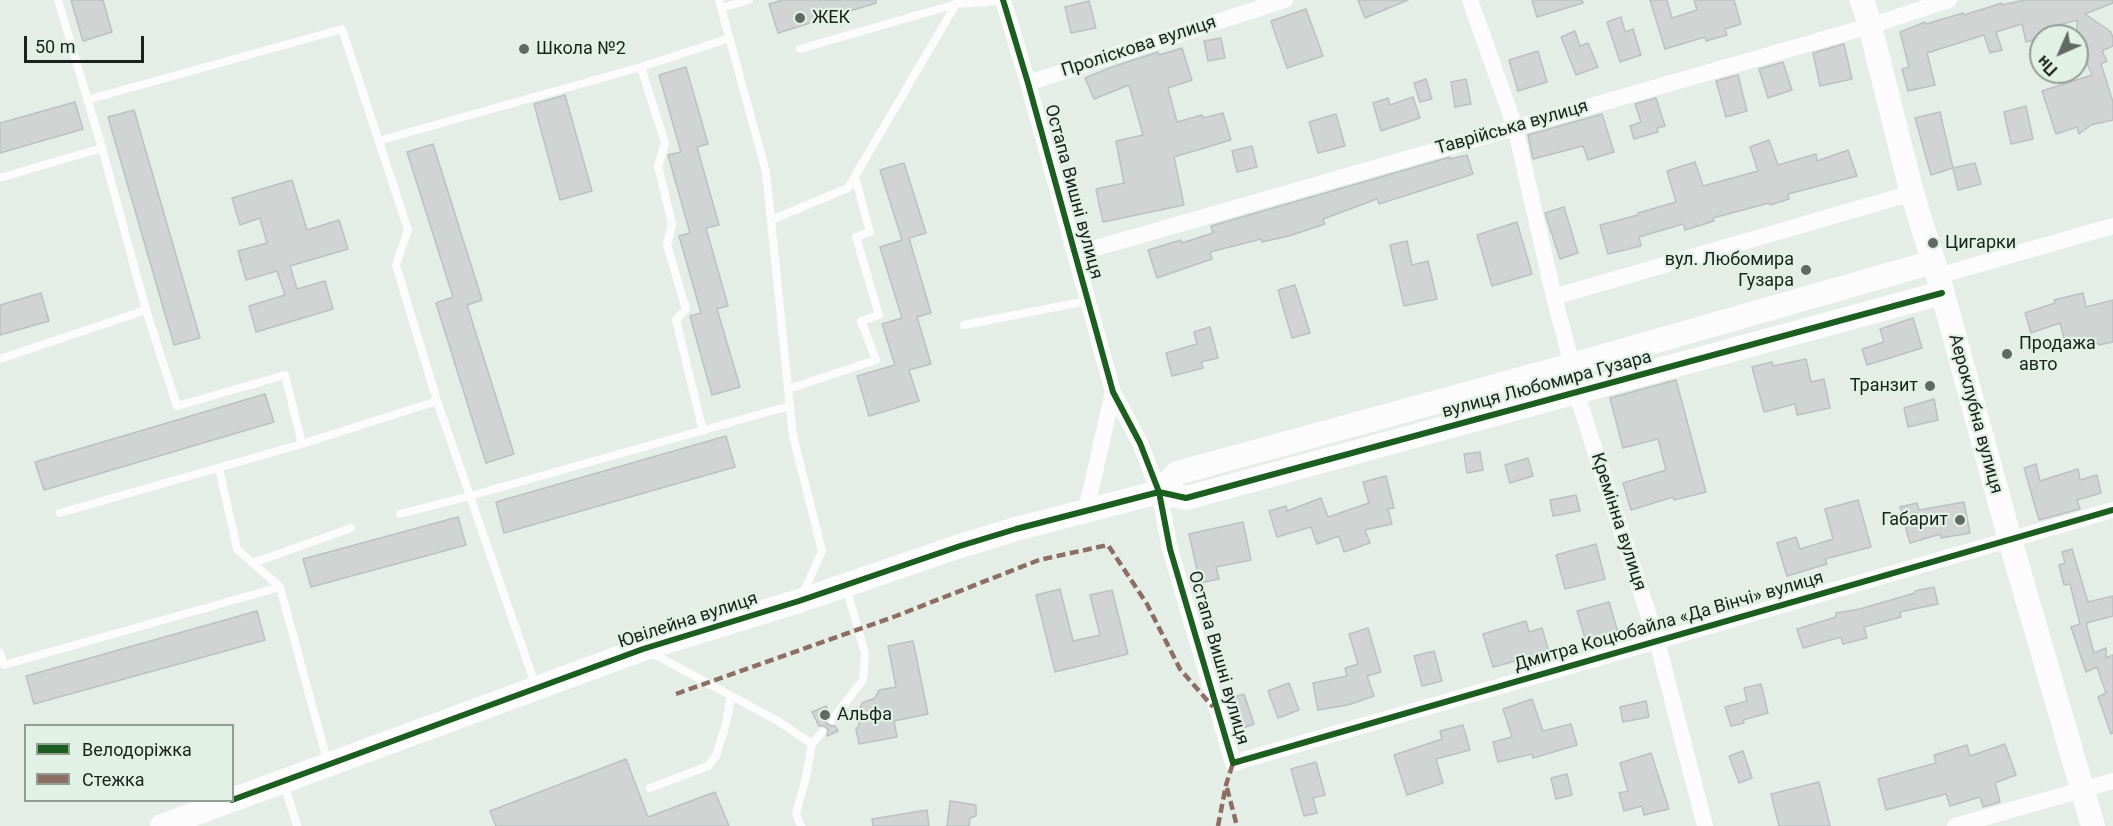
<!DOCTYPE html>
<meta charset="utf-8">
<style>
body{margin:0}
#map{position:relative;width:2113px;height:826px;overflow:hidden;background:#e4eee7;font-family:Roboto,sans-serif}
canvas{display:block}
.legend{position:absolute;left:24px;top:724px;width:210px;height:78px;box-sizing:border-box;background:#e1f1e5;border:2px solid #929e95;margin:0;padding:8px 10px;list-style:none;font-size:18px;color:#1b211d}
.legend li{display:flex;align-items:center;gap:12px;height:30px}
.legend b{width:30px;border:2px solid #929e95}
.north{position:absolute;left:2029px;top:24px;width:60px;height:60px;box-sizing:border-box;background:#e1f1e5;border:2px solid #929e95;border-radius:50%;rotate:225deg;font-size:16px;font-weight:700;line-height:24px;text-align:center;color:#1b211d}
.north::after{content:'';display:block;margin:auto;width:21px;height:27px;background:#616964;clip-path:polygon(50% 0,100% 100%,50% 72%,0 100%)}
.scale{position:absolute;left:24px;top:36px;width:120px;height:27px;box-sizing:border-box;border:3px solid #1b211d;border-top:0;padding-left:8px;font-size:18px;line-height:21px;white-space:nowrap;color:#1b211d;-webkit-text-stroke:4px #e1f1e5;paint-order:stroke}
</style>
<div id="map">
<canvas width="2113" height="826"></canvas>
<ul class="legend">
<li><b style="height:8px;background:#1b5e20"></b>Велодоріжка</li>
<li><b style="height:8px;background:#8d6e63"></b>Стежка</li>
</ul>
<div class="north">Пн</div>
<div class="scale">50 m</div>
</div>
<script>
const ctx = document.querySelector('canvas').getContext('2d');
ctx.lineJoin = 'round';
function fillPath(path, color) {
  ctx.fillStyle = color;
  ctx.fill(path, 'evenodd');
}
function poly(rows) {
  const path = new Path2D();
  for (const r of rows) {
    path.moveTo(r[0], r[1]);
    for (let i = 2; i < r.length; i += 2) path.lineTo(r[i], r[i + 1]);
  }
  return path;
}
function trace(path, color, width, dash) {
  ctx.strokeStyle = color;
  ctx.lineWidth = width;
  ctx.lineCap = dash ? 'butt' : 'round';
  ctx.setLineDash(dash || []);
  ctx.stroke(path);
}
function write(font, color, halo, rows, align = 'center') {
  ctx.font = font + ' Roboto,sans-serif';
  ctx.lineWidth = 4.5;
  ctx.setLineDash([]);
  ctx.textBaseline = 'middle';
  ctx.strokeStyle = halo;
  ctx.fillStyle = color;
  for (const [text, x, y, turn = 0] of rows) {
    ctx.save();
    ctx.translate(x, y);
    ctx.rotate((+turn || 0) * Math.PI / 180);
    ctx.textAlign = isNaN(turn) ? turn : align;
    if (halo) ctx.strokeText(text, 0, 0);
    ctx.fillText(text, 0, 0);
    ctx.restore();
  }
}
const building = poly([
 [71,0,103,0,112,32,83,41,71,0],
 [783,0,876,0,876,3,778,33,769,4,783,0],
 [1358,0,1408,0,1365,18,1358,0],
 [1532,0,1582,0,1583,3,1537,17,1532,0],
 [1650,0,1667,0,1672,18,1697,10,1694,0,1734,0,1741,24,1725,29,1727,35,1706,41,1705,37,1665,49,1650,0],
 [2024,0,2113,0,2113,3,2085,14,2110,31,2113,37,2113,46,2102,51,2107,61,2101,64,2113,102,2113,120,2091,125,2079,134,2077,127,2056,134,2042,91,2092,75,2077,41,2077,20,2044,29,2045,36,2026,42,2022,24,1996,32,2002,50,1990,53,1984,35,1927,53,1935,85,1908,91,1902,69,1909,67,1900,32,1925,22,1926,24,1963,13,1964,15,2002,3,2002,5,2024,0],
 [1089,1,1096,28,1071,33,1065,7,1089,1],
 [1306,9,1323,56,1287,68,1271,21,1306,9],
 [1621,17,1625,32,1633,29,1641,55,1620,62,1607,22,1621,17],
 [1575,31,1580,46,1588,43,1598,67,1576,75,1561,37,1575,31],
 [1221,38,1225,58,1208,61,1204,41,1221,38],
 [1844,44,1852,79,1820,86,1813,53,1844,44],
 [1182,48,1192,80,1168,88,1177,122,1202,115,1203,118,1223,113,1231,140,1174,157,1184,205,1103,222,1096,189,1124,183,1116,141,1143,135,1129,85,1094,99,1085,78,1112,67,1158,52,1159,55,1182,48],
 [1538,51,1547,82,1518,91,1509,60,1538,51],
 [1783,62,1792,90,1768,98,1759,69,1783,62],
 [686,67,708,144,697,147,719,225,706,228,728,306,717,309,740,387,712,395,690,316,701,313,679,236,690,233,668,155,681,152,659,75,686,67],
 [1738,75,1747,111,1726,117,1716,81,1738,75],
 [1426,79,1432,99,1420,102,1414,83,1426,79],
 [1466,79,1471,104,1455,107,1451,82,1466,79],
 [565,95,592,191,560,200,534,104,565,95],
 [1413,97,1420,118,1381,131,1373,103,1388,98,1390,105,1413,97],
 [1656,98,1665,126,1657,128,1658,132,1634,139,1630,126,1641,122,1635,104,1656,98],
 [75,102,83,129,0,153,0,123,75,102],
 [2026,106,2033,139,2011,144,2004,112,2026,106],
 [134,110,200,338,174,345,108,117,134,110],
 [1940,112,1953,168,1931,175,1915,118,1940,112],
 [1336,114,1345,146,1318,153,1309,122,1336,114],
 [1602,114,1614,152,1588,160,1583,146,1533,159,1528,135,1602,114],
 [1769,140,1778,165,1816,154,1817,161,1848,150,1857,176,1788,194,1789,199,1770,205,1769,203,1713,218,1714,221,1685,230,1683,224,1639,237,1641,246,1608,254,1600,225,1638,215,1638,213,1676,202,1667,171,1695,162,1703,186,1758,171,1750,147,1769,140],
 [433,144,482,300,467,305,514,454,486,463,436,303,453,297,407,152,433,144],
 [1252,146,1257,167,1237,172,1232,151,1252,146],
 [1467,155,1473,174,1379,204,1377,199,1323,219,1325,224,1289,236,1262,242,1261,239,1210,252,1212,259,1157,278,1148,250,1181,240,1182,243,1213,233,1211,226,1450,157,1450,159,1467,155],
 [904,163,926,233,909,238,931,313,917,317,931,364,909,370,919,401,869,416,857,376,895,365,882,324,902,318,880,247,902,240,880,170,904,163],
 [1975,163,1981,184,1958,190,1953,168,1975,163],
 [292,180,307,230,339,220,348,249,290,266,297,289,325,281,333,309,256,332,249,306,285,295,277,271,246,280,238,251,267,243,260,218,240,225,232,198,292,180],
 [1564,207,1578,253,1560,259,1545,213,1564,207],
 [1517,222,1532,274,1492,286,1477,235,1517,222],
 [1407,241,1412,265,1428,261,1437,299,1404,306,1390,245,1407,241],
 [1295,285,1310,333,1292,338,1278,290,1295,285],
 [41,293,49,321,0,335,0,305,41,293],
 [2083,293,2086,307,2113,300,2113,342,2099,345,2098,343,2067,350,2060,323,2031,333,2025,313,2055,303,2054,300,2083,293],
 [1913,318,1922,348,1867,365,1862,349,1884,342,1880,329,1913,318],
 [1210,327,1218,358,1201,362,1203,368,1172,376,1166,353,1197,344,1194,332,1210,327],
 [1806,359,1811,382,1824,379,1830,408,1797,415,1795,404,1764,412,1752,367,1772,362,1773,366,1806,359],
 [1676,380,1706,492,1674,500,1673,497,1631,510,1623,483,1666,470,1658,439,1623,448,1610,398,1676,380],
 [265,394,274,422,44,490,35,462,265,394],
 [1934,399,1938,420,1908,427,1904,408,1934,399],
 [726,436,735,467,504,533,496,502,726,436],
 [1480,452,1483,470,1467,473,1464,454,1480,452],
 [1528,458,1533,476,1510,483,1505,465,1528,458],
 [2036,464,2040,481,2078,469,2080,480,2097,475,2101,493,2077,500,2080,509,2039,520,2024,468,2036,464],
 [1386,476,1394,508,1388,509,1392,524,1365,530,1370,543,1344,552,1339,536,1317,544,1311,527,1277,537,1269,511,1286,506,1287,511,1321,498,1328,517,1369,503,1363,482,1386,476],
 [1576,495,1580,511,1553,516,1550,500,1576,495],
 [1858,500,1871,547,1825,559,1827,564,1787,576,1777,543,1796,537,1800,549,1833,539,1825,509,1858,500],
 [1964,502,1970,533,1941,538,1941,534,1910,543,1900,507,1917,503,1919,510,1964,502],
 [458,517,466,545,311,587,303,559,458,517],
 [1243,522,1251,560,1216,567,1219,579,1200,583,1189,534,1243,522],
 [1596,544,1605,579,1565,589,1556,555,1596,544],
 [2072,549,2088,602,2113,596,2113,616,2086,623,2094,653,2106,648,2106,658,2113,655,2113,733,2111,734,2098,697,2106,693,2097,667,2086,672,2071,627,2080,624,2070,584,2064,585,2059,565,2065,563,2062,552,2072,549],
 [1934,587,1938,604,1900,612,1901,617,1864,627,1867,638,1843,644,1841,637,1803,648,1797,629,1836,617,1836,613,1860,609,1915,593,1915,591,1934,587],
 [1060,589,1073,641,1100,635,1090,595,1112,590,1128,654,1055,672,1036,595,1060,589],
 [1609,602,1619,636,1587,645,1577,611,1609,602],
 [257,611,265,640,34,704,26,676,257,611],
 [1526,621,1529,632,1542,628,1549,652,1493,667,1483,634,1526,621],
 [1368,628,1381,672,1367,676,1374,696,1348,705,1318,710,1313,683,1347,676,1345,668,1358,664,1349,634,1368,628],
 [913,641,928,714,894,721,897,737,859,744,856,729,859,726,858,714,862,703,875,698,879,690,896,687,888,646,913,641],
 [1434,651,1442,681,1422,686,1414,656,1434,651],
 [1289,683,1299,710,1278,718,1268,691,1289,683],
 [1761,684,1768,713,1743,720,1744,723,1731,726,1725,707,1747,701,1744,688,1761,684],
 [1244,694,1254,724,1235,731,1225,700,1244,694],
 [1532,699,1543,731,1571,724,1577,745,1533,758,1532,754,1498,762,1493,742,1512,737,1503,709,1532,699],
 [1646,701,1649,717,1623,722,1620,707,1646,701],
 [826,706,829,713,826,719,826,723,831,726,835,726,838,731,827,736,828,729,824,726,819,726,812,712,826,706],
 [1463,725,1470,750,1436,759,1443,783,1407,795,1394,755,1442,739,1440,731,1463,725],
 [2005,744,2016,775,1995,783,2000,802,1983,807,1980,797,1950,806,1946,794,1886,810,1878,779,1936,763,1934,755,1967,745,1970,756,2005,744],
 [1743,751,1752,778,1739,783,1729,756,1743,751],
 [1651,753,1669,809,1644,815,1642,806,1624,811,1619,793,1628,791,1620,763,1651,753],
 [626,759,648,817,715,792,729,826,496,826,490,811,626,759],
 [1316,762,1325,795,1313,798,1317,813,1304,816,1291,769,1316,762],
 [1567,774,1572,795,1556,799,1551,778,1567,774],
 [1819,782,1830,826,1779,826,1771,794,1819,782],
 [950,801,976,805,976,816,970,818,969,826,947,826,950,801],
 [927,810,929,826,873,826,872,819,927,810]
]);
const lane = poly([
 [58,0,102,148],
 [719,0,766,172,793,436,822,551,802,596],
 [722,8,749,0],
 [800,49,956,4,1003,1],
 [87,100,342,29,408,230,396,265,437,401,302,444],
 [378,141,641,67],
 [0,178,102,148,146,310],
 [771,220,848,188,956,4],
 [964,325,1087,301],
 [0,359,146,310,177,406,285,375,302,444,60,513],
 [788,389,876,360,861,321,879,315,856,237,870,232,855,177],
 [703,431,676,320,686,309,667,245,672,224,658,166,665,143,641,67,730,38],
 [219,468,237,549,280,587],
 [400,514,470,496,437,401],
 [253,563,351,528],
 [648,651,778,721,812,744,806,777,796,814,801,826],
 [0,653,4,665,280,587,328,764],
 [536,687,470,496,789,406],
 [832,720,863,680,865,653,846,587],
 [812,744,822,732],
 [284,784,297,826],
 [650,788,708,766,716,756,726,724,731,696]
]);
const street = poly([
 [1003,0,1028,83,1113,392,1140,443,1159,492,1170,549,1233,763,2113,510],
 [1470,0,1515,127,1554,297,1572,365],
 [1028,83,1285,0],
 [1075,254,1870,26,1949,0],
 [1938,276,2113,226],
 [1554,297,1912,193],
 [1576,392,1657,641,1705,826],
 [1086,511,1113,392],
 [1955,826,2113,781]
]);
const secondary = poly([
 [1862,0,1870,26,1912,193,1938,276,2010,540,2093,826],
 [1159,492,1177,473,1572,365,1933,262],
 [232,800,643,649,799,601,960,546,1016,529,1159,492,1186,498,1942,293],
 [162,826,232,800]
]);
const quiet = poly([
 [676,694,896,616,1039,560,1108,545,1147,604,1180,669,1213,707],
 [1227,788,1237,826],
 [1218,826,1226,785,1233,763]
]);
const cycleway = poly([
 [1003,0,1028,83,1113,392,1140,443,1159,492,1170,549,1233,763,2113,510],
 [232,800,643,649,799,601,960,546,1016,529,1159,492,1186,498,1942,293]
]);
const markers = [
 [800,18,6,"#616964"],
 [524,49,6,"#616964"],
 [1933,243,6,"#616964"],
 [1806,270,6,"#616964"],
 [2007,354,6,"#616964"],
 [1930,386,6,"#616964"],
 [1960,520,6,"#616964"],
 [825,715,6,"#616964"]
];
const poiNames = [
 ["ЖЕК",812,18],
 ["Школа №2",536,49],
 ["Цигарки",1945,243],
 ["вул. Любомира",1794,260,"right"],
 ["Гузара",1794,281,"right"],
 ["Продажа",2019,344],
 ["авто",2019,365],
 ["Транзит",1918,386,"right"],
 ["Габарит",1948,520,"right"],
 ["Альфа",837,715]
];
const streetNames = [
 ["Проліскова вулиця",1139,47,-18],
 ["Таврійська вулиця",1512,128,-16],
 ["Остапа Вишні вулиця",1073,192,75],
 ["вулиця Любомира Гузара",1547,385,-15],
 ["Аероклубна вулиця",1975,414,75],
 ["Кремінна вулиця",1618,522,72],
 ["Ювілейна вулиця",688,621,-18],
 ["Дмитра Коцюбайла «Да Вінчі» вулиця",1669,622,-16],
 ["Остапа Вишні вулиця",1218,658,74]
];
fillPath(building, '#d0d5d4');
trace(building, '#bbc0c0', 1.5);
trace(lane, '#fbfcfb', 8);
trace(street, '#fbfcfb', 16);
trace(secondary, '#fbfcfb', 24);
trace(quiet, '#8d6e63', 4.5, [9, 4.5]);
trace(cycleway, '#1b5e20', 6);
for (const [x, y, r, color] of markers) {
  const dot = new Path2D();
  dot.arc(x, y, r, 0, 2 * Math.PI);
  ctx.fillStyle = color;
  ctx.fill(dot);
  trace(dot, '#e1f1e5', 2);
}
write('18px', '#1b211d', '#e1f1e5', poiNames, 'left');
write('18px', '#1b211d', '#e1f1e5', streetNames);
</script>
